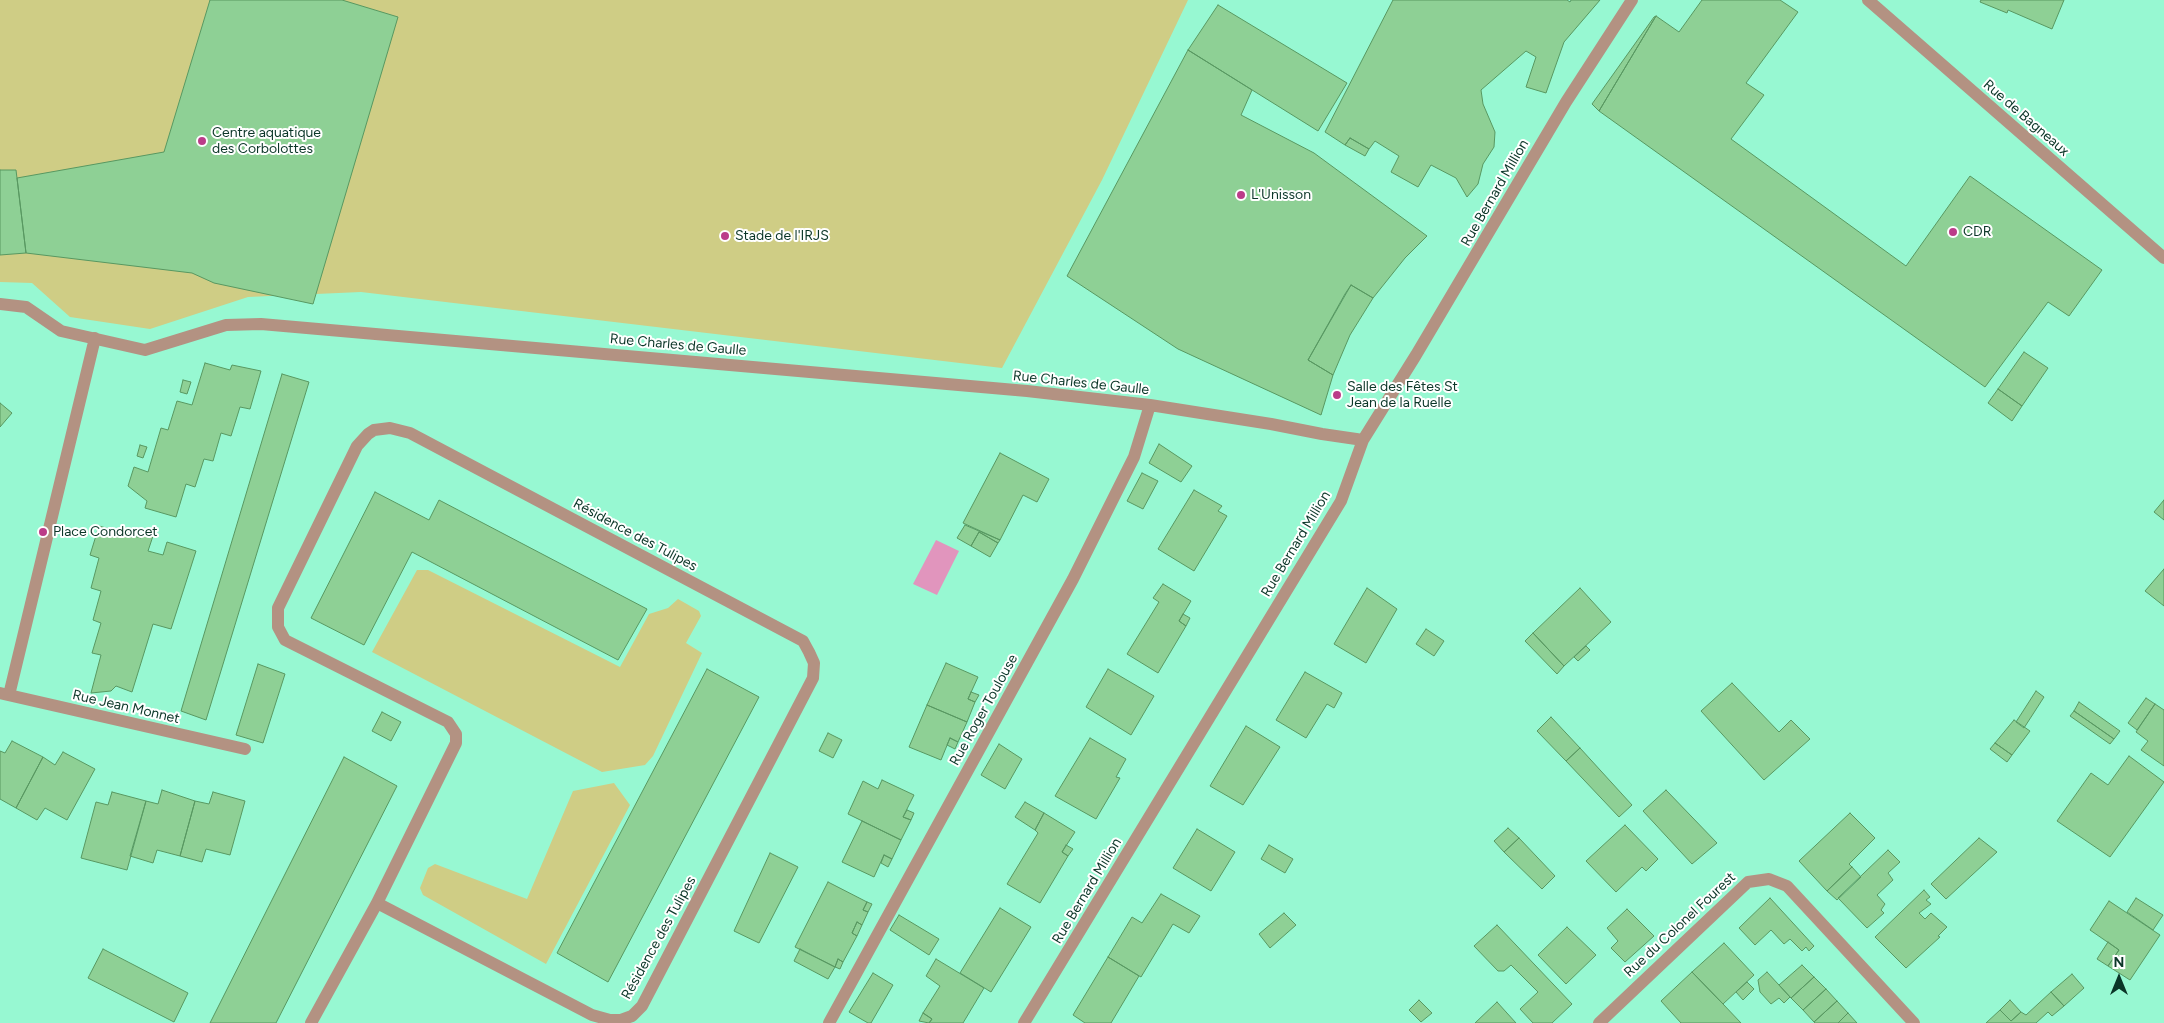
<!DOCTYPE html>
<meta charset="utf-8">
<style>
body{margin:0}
#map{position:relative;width:2164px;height:1023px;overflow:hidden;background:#97f8d2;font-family:Figtree,sans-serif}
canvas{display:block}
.north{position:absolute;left:2094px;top:953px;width:50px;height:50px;-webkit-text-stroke:4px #fff;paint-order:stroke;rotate:0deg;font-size:14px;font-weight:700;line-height:20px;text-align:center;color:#0b3628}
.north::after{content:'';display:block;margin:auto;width:18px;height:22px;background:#0b3628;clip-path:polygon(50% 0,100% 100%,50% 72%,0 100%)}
</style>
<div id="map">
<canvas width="2164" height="1023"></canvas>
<div class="north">N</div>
</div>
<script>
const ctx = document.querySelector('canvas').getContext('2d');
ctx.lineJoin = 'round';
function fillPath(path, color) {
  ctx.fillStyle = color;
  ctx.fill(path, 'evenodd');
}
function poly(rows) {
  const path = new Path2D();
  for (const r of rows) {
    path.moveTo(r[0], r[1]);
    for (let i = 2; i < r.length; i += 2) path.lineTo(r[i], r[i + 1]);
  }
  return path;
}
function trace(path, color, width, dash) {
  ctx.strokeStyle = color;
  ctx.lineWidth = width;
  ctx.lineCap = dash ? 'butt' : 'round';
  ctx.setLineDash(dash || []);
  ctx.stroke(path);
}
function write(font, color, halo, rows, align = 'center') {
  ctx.font = font + ' Figtree,sans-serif';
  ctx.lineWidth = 4;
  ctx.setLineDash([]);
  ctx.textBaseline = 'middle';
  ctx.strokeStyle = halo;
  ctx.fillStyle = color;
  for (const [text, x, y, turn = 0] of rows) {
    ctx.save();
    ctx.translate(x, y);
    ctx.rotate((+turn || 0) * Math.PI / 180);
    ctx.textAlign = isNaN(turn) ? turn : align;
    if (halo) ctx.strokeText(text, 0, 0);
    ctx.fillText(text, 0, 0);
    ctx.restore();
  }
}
const green = poly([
 [0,0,1188,0,1102,180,1002,368,361,292,248,297,150,329,70,317,32,283,0,282],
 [417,570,428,570,620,667,649,614,668,608,678,599,699,611,701,616,686,643,702,653,653,756,645,765,602,772,372,652],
 [614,783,630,805,546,964,423,895,420,888,428,868,435,864,527,899,573,791]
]);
const water = poly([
 [936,540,959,551,937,595,913,584]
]);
const building = poly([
 [210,0,342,0,398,17,313,304,214,283,192,273,26,253,17,178,164,152,210,0],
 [1393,0,1567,0,1570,2,1571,0,1600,0,1564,42,1546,93,1526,87,1536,57,1526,51,1481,90,1483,104,1495,132,1494,147,1483,164,1478,184,1467,197,1456,178,1431,165,1418,187,1391,172,1399,156,1375,141,1369,149,1350,138,1345,145,1325,132,1393,0],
 [1702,0,1780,0,1798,12,1746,83,1764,95,1731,139,1906,266,1970,176,2102,270,2069,316,2048,302,1985,387,1599,111,1656,16,1679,32,1702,0],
 [1981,0,2064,0,2052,29,2008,10,2007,13,1980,2,1981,0],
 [1218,5,1347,83,1318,131,1188,50,1218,5],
 [1656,16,1599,111,1592,104,1654,17,1656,16],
 [1188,50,1252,90,1241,115,1314,153,1427,236,1405,258,1373,298,1351,285,1345,294,1308,360,1333,375,1321,415,1178,349,1067,276,1188,50],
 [1350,138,1369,149,1365,156,1345,145,1350,138],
 [0,170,16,170,26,253,0,255,0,170],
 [1351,285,1373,298,1350,335,1333,375,1308,360,1351,285],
 [2024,352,2048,368,2022,406,1998,389,2024,352],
 [205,363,230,370,232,365,261,371,250,409,240,407,231,436,221,433,213,461,204,459,195,487,186,484,176,517,145,508,147,501,128,486,134,467,148,472,161,428,168,430,177,401,192,405,205,363],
 [282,374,309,382,206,720,181,711,282,374],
 [183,380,191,382,187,394,180,392,183,380],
 [1998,389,2022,406,2012,421,1988,403,1998,389],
 [0,403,12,413,0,427,0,403],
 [1159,444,1192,466,1181,482,1149,463,1159,444],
 [140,445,147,447,143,458,137,456,140,445],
 [1000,453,1049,479,1037,502,1023,495,1000,540,963,523,1000,453],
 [1142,473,1158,481,1143,509,1127,501,1142,473],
 [1194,490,1222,506,1218,511,1227,516,1194,571,1158,549,1194,490],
 [375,492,429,520,439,500,647,609,618,660,412,552,364,645,311,618,375,492],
 [2164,500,2164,520,2154,512,2164,500],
 [965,525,1000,540,998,543,979,532,971,546,957,538,965,525],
 [99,526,141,538,143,533,153,536,148,551,163,555,167,542,196,551,171,629,153,624,132,692,116,686,111,691,91,693,101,655,92,653,101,623,93,620,101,591,91,588,99,558,90,555,99,526],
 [979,532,998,543,990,557,971,546,979,532],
 [2164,569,2164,606,2145,591,2164,569],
 [1163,584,1191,601,1179,621,1186,626,1158,673,1127,654,1159,602,1153,598,1163,584],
 [1367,588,1397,609,1366,663,1334,644,1367,588],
 [1580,588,1611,622,1564,666,1533,633,1580,588],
 [1183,614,1190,618,1186,626,1179,621,1183,614],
 [1426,629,1444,641,1434,656,1416,644,1426,629],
 [1533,633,1564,666,1557,674,1525,641,1533,633],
 [1586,646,1590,650,1578,661,1574,657,1586,646],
 [946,663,978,677,968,699,975,702,967,722,927,705,946,663],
 [258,664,285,674,263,743,236,735,258,664],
 [707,669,759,697,608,982,557,953,707,669],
 [1108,669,1154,696,1131,735,1086,707,1108,669],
 [1305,672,1342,693,1334,708,1327,704,1306,738,1276,720,1305,672],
 [1732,683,1779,732,1791,720,1810,739,1764,780,1701,711,1732,683],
 [2036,691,2044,697,2024,728,2016,722,2036,691],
 [971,692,979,695,975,702,968,699,971,692],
 [2146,698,2155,704,2137,730,2128,723,2146,698],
 [2079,702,2120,731,2114,739,2074,711,2079,702],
 [2155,704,2164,710,2164,766,2141,750,2148,741,2136,732,2155,704],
 [927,705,967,722,958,742,950,738,941,760,909,747,927,705],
 [2074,711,2114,739,2110,744,2070,716,2074,711],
 [382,712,401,722,391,741,372,731,382,712],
 [1551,717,1580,748,1566,761,1537,731,1551,717],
 [2014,720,2030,731,2012,755,1995,743,2014,720],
 [1246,726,1280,747,1243,805,1210,786,1246,726],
 [828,733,842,740,833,758,819,751,828,733],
 [950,738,958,742,955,749,947,745,950,738],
 [1090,738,1126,759,1116,777,1120,778,1096,819,1055,796,1090,738],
 [12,741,43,757,16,808,0,799,0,751,5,753,12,741],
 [1995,743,2012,755,2007,762,1990,749,1995,743],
 [999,744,1022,759,1005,789,981,775,999,744],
 [1580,748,1632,805,1619,817,1566,761,1580,748],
 [63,752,95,769,67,820,45,808,37,820,16,808,43,757,55,765,63,752],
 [2129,756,2164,782,2110,857,2057,821,2091,773,2108,785,2129,756],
 [344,757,397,786,276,1023,210,1023,344,757],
 [882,780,914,795,903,817,911,820,901,840,848,814,863,781,878,789,882,780],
 [162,790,195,801,180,856,157,850,153,863,130,856,146,801,158,804,162,790],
 [1666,790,1717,843,1692,864,1643,811,1666,790],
 [112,792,146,801,127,870,81,858,96,802,108,805,112,792],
 [213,792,245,801,230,855,206,849,202,862,180,856,195,801,209,804,213,792],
 [1025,802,1044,813,1035,830,1015,817,1025,802],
 [907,810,914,813,911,820,903,817,907,810],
 [1044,813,1075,832,1062,852,1068,856,1040,903,1007,884,1038,833,1035,830,1044,813],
 [1850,813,1875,838,1849,864,1852,867,1827,891,1799,861,1850,813],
 [862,821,901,840,892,859,884,855,874,877,842,862,862,821],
 [1625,825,1658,859,1646,871,1642,867,1616,892,1586,861,1625,825],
 [1508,828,1519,838,1504,852,1494,841,1508,828],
 [1197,829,1235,852,1211,891,1173,868,1197,829],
 [1519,838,1555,876,1542,889,1504,852,1519,838],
 [1979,838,1997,852,1946,899,1931,884,1979,838],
 [1066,845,1073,849,1068,856,1062,852,1066,845],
 [1269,845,1293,859,1285,873,1261,859,1269,845],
 [1888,850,1900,862,1888,873,1893,880,1877,895,1885,904,1881,910,1884,913,1867,928,1838,898,1888,850],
 [770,853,798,867,759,943,734,931,770,853],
 [884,855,892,859,888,867,881,863,884,855],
 [1852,867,1861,877,1837,900,1827,891,1852,867],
 [828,882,867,902,863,910,868,912,862,925,857,922,852,933,857,936,843,962,838,959,835,967,795,947,828,882],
 [1924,890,1930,897,1926,900,1931,904,1919,913,1925,919,1931,913,1947,927,1938,936,1940,937,1906,968,1875,937,1924,890],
 [1161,894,1200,916,1189,933,1173,924,1141,977,1108,957,1132,917,1142,923,1161,894],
 [1770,898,1814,946,1809,951,1806,947,1802,951,1790,939,1784,944,1771,930,1755,945,1739,928,1770,898],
 [2136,898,2163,915,2153,930,2127,912,2136,898],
 [2109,901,2160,935,2130,980,2108,966,2119,950,2090,930,2109,901],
 [867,902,872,904,868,912,863,910,867,902],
 [1000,908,1031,927,991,992,960,973,1000,908],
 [1627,909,1654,936,1625,962,1611,948,1618,941,1607,928,1627,909],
 [1284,913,1296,925,1270,948,1259,934,1284,913],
 [899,915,939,939,929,955,890,930,899,915],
 [857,922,862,925,857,936,852,933,857,922],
 [1497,925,1572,1004,1552,1023,1533,1023,1520,1009,1538,992,1511,965,1504,971,1498,971,1474,946,1497,925],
 [1567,927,1596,955,1566,984,1538,955,1567,927],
 [2108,942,2119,950,2108,966,2097,959,2108,942],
 [1724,943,1754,975,1723,1004,1692,972,1724,943],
 [103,949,188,993,174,1022,88,978,103,949],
 [800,949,835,967,828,979,794,961,800,949],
 [1108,957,1139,976,1111,1023,1085,1023,1073,1015,1108,957],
 [838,959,843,962,840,969,835,967,838,959],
 [936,959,984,988,963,1023,929,1023,932,1019,923,1013,940,986,926,976,936,959],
 [1802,965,1814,977,1791,998,1779,985,1802,965],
 [1692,972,1723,1004,1741,1023,1681,1023,1661,1001,1692,972],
 [1767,972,1790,997,1784,1003,1779,998,1771,1004,1760,992,1758,980,1767,972],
 [873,973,893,985,871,1023,868,1023,849,1012,873,973],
 [2072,974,2084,988,2064,1006,2051,992,2072,974],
 [1814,977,1826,989,1803,1010,1791,998,1814,977],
 [1747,982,1754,989,1743,1000,1736,992,1747,982],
 [1826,989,1837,1001,1814,1022,1803,1010,1826,989],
 [2051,992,2064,1006,2052,1016,2048,1012,2036,1023,1986,1023,2000,1010,2011,1021,2021,1012,2026,1015,2051,992],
 [1419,1000,1432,1013,1421,1022,1409,1010,1419,1000],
 [2010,1000,2021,1012,2011,1021,2000,1010,2010,1000],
 [1837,1001,1848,1013,1838,1023,1815,1023,1814,1022,1837,1001],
 [1497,1002,1516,1023,1475,1023,1497,1002],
 [923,1013,932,1019,929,1023,919,1021,923,1013],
 [1848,1013,1857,1023,1838,1023,1848,1013]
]);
const minor = poly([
 [1868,0,2164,258],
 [0,304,26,307,61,331,145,350,226,325,261,324,1027,391,1150,405,1271,424,1322,434,1363,440],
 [0,693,245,749],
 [9,695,95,338],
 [311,1023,377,903,456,743,456,734,448,722,285,640,278,627,278,608,357,446,368,434,374,430,390,428,410,433,803,641,809,652,814,663,813,678,642,1006,632,1016,621,1020,610,1020,592,1015,377,903],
 [829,1023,1073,579,1134,457,1150,405],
 [1024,1023,1341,501,1363,440,1416,355,1566,102,1632,0],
 [1599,1023,1748,882,1769,879,1787,886,1914,1023]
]);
const markers = [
 [202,141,5,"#bb3c89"],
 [1241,195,5,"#bb3c89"],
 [1953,232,5,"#bb3c89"],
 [725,236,5,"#bb3c89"],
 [1337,395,5,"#bb3c89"],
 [43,532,5,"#bb3c89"]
];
const streetNames = [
 ["Rue de Bagneaux",2026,118,41],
 ["Rue Bernard Million",1495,193,-60],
 ["Rue Charles de Gaulle",678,345,5],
 ["Rue Charles de Gaulle",1081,383,6],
 ["Résidence des Tulipes",635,535,28],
 ["Rue Bernard Million",1296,544,-59],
 ["Rue Jean Monnet",126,707,13],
 ["Rue Roger Toulouse",984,710,-61],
 ["Rue Bernard Million",1087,891,-59],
 ["Rue du Colonel Fourest",1680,925,-43],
 ["Résidence des Tulipes",659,938,-61]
];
const poiNames = [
 ["Centre aquatique",212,133],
 ["des Corbolottes",212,149],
 ["L'Unisson",1251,195],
 ["CDR",1963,232],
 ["Stade de l'IRJS",735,236],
 ["Salle des Fêtes St",1347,387],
 ["Jean de la Ruelle",1347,403],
 ["Place Condorcet",53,532]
];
fillPath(green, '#cfcd85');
fillPath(water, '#e195bd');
fillPath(building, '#8ed095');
trace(building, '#589861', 1);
trace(minor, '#b39282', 12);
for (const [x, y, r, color] of markers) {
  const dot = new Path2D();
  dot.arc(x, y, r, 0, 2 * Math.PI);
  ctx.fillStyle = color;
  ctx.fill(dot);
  trace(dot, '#fff', 2);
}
write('14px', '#0b3628', '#fff', streetNames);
write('14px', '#0b3628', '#fff', poiNames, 'left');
</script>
